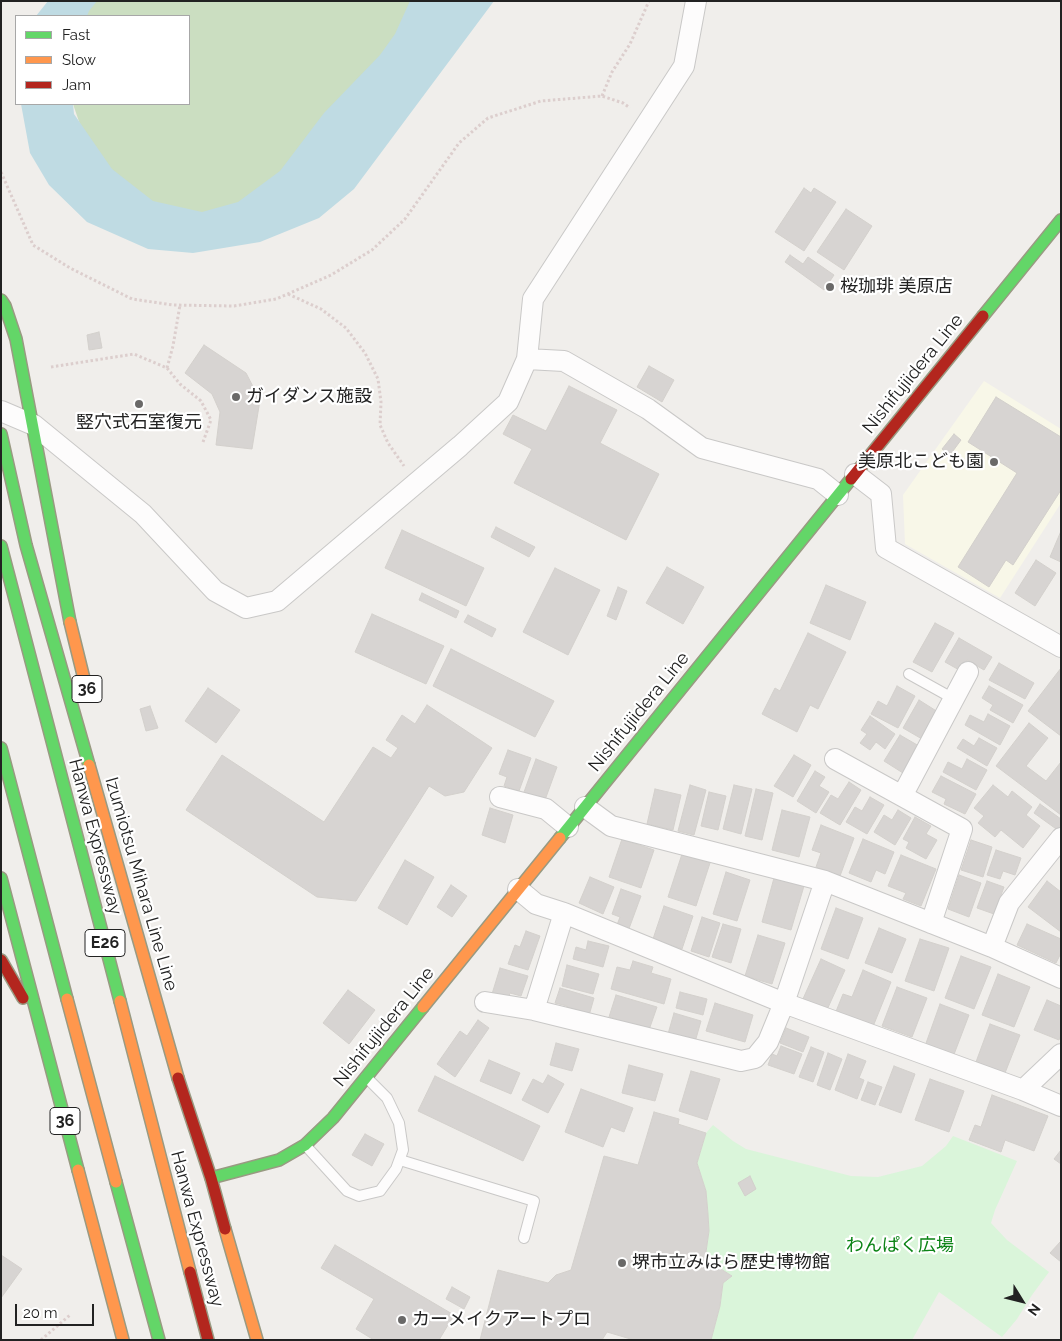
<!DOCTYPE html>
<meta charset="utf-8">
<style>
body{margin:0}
#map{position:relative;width:1062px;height:1341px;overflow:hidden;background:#f0eeeb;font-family:Raleway,sans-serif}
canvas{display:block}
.frame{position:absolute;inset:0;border:2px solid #222;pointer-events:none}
.legend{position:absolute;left:15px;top:15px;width:175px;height:90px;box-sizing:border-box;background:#fff;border:1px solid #a7a7a7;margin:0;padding:6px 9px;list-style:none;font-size:15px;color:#222}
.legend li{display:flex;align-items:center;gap:10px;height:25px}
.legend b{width:25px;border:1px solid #a7a7a7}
.north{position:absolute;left:997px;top:1276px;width:50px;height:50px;-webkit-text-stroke:4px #fff;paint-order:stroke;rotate:126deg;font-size:14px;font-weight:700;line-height:20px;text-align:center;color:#222}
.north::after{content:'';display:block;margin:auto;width:18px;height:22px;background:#222;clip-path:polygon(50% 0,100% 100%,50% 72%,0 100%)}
.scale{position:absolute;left:15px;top:1304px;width:79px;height:22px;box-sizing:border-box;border:2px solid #222;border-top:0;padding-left:6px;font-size:15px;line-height:18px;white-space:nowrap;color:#222;-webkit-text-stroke:4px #fff;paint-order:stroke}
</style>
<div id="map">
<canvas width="1062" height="1341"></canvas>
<div class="frame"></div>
<ul class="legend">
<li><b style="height:6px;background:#63d668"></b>Fast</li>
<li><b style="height:6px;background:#ff974d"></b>Slow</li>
<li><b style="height:6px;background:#b3261e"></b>Jam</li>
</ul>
<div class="north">N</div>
<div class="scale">20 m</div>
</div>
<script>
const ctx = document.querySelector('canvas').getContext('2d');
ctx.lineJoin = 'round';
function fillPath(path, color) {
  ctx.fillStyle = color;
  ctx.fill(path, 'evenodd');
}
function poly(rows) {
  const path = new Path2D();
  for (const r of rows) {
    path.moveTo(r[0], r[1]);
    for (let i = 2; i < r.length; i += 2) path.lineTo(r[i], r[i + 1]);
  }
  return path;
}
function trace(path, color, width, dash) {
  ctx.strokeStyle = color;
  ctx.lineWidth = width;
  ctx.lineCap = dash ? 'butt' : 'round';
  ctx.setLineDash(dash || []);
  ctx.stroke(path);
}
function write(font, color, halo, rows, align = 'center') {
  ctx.font = font + ' Raleway,"Noto Sans JP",sans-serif';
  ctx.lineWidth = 4.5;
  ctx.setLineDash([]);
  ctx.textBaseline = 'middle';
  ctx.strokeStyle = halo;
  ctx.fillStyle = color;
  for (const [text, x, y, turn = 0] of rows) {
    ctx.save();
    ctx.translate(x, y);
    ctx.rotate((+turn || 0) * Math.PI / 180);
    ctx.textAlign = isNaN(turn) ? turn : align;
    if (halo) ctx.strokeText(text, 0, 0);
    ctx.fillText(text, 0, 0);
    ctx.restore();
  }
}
const education = poly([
 [984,381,1061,429,1061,503,1000,598,905,544,903,495]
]);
const forest = poly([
 [91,1,425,1,284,186,215,220,153,213,90,154,73,104,189,104,189,16,85,16]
]);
const park = poly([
 [713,1125,733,1141,746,1149,851,1176,878,1177,922,1166,946,1146,953,1136,1017,1161,995,1210,991,1223,1007,1240,1049,1272,1032,1295,1017,1319,1002,1337,939,1292,912,1340,711,1340,720,1306,723,1283,732,1276,705,1259,709,1231,708,1214,706,1191,697,1163,706,1133]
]);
const water = poly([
 [48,1,97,1,89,11,87,16,36,16],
 [410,1,494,1,354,189,319,218,260,242,193,253,148,249,87,222,49,185,30,153,21,104,73,104,74,114,112,169,153,201,202,212,238,202,280,171,324,113,380,55,395,34]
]);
const building = poly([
 [804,188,811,193,814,188,836,202,804,251,775,232,804,188],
 [846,209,872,226,844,270,817,252,846,209],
 [790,255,803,264,808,257,834,275,824,290,785,262,790,255],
 [99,332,102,348,89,350,87,335,99,332],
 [204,345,246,373,260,400,252,449,216,445,220,412,212,394,185,373,204,345],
 [649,366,674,380,662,402,637,387,649,366],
 [569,386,617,410,600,443,659,474,626,540,514,483,532,449,503,434,513,415,546,431,569,386],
 [996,397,1061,437,1061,490,1013,565,1006,560,989,587,958,567,1017,473,968,442,996,397],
 [954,434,961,440,950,455,942,449,954,434],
 [496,527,535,547,529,557,491,537,496,527],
 [402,530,484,568,466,606,385,568,402,530],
 [1061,531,1061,562,1050,557,1061,531],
 [1036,560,1056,573,1035,606,1015,593,1036,560],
 [667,567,704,587,683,624,646,603,667,567],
 [555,568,600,590,568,655,523,632,555,568],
 [826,585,866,602,850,640,810,623,826,585],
 [618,587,627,591,616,620,607,616,618,587],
 [422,593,459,611,456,618,419,600,422,593],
 [372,614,444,646,426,684,355,652,372,614],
 [468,615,496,629,492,637,464,622,468,615],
 [935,623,954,633,932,672,913,662,935,623],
 [808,633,846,652,818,709,810,705,797,732,762,714,775,688,780,691,808,633],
 [959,638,992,657,984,670,967,660,961,671,945,662,959,638],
 [451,649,554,701,535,737,433,686,451,649],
 [999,663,1034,683,1025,699,989,680,999,663],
 [1061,668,1061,736,1028,711,1061,668],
 [897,686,915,696,898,728,871,714,878,701,887,706,897,686],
 [989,686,1023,705,1013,723,990,710,993,705,982,698,989,686],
 [208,688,240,710,216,743,185,721,208,688],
 [919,700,938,712,922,739,903,728,919,700],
 [427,705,492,748,464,792,445,796,429,786,356,901,317,897,186,810,222,755,324,822,373,747,391,758,398,748,386,740,402,715,415,724,427,705],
 [150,706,158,728,146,731,140,709,150,706],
 [988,714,1010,726,1000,745,965,725,970,715,984,722,988,714],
 [870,716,895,734,885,749,876,742,870,750,860,743,867,734,861,730,870,716],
 [1029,723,1048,738,1026,766,1046,781,1061,762,1061,815,996,766,1029,723],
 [900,735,919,746,903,773,884,761,900,735],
 [979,738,997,748,987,766,957,748,963,739,974,746,979,738],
 [508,750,531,758,519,791,504,786,507,777,499,774,508,750],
 [794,755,811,765,793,797,774,786,794,755],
 [536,759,557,767,545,800,524,792,536,759],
 [967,759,987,770,976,790,943,772,948,762,962,769,967,759],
 [815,771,825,777,819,786,829,792,816,813,797,801,815,771],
 [941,776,976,794,965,814,944,804,946,799,932,792,941,776],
 [849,782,861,790,840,825,820,813,831,795,838,799,849,782],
 [690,785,706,790,694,835,678,831,690,785],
 [734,785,752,789,741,834,723,829,734,785],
 [993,785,1008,797,1012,791,1032,807,1026,815,1040,826,1023,848,1001,830,995,837,978,823,984,816,974,808,993,785],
 [655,789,681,795,673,830,647,824,655,789],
 [756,789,773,793,762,840,745,836,756,789],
 [709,792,726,796,718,830,701,826,709,792],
 [870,797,884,805,867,834,846,822,855,807,862,811,870,797],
 [1040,804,1061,819,1061,829,1059,831,1034,813,1040,804],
 [490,808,513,815,505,843,482,835,490,808],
 [782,810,810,817,799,857,772,850,782,810],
 [898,810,911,818,895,845,874,832,884,815,892,820,898,810],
 [915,817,931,826,926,834,937,840,926,859,906,848,909,842,903,839,915,817],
 [821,825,854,838,840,876,816,867,821,853,812,850,821,825],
 [622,839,654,850,641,888,609,877,622,839],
 [863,839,894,852,885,874,876,870,871,882,849,873,863,839],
 [971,840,992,847,983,877,961,870,971,840],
 [996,850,1021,858,1015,875,1003,871,1000,879,987,875,996,850],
 [682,854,710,863,696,906,668,897,682,854],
 [901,855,936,869,921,906,903,899,906,893,888,886,901,855],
 [405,860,434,877,407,925,378,908,405,860],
 [726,872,750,880,737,921,713,914,726,872],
 [959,875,981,883,969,917,948,909,959,875],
 [590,877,614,887,603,914,579,903,590,877],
 [774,878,804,886,791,930,762,922,774,878],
 [987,881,1004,887,994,914,977,908,987,881],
 [1047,881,1061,892,1061,932,1028,907,1047,881],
 [451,885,467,896,452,917,437,907,451,885],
 [621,889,641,896,627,934,615,930,620,917,612,914,621,889],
 [664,906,693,916,682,949,653,939,664,906],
 [836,908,863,918,848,959,821,949,836,908],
 [702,917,720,923,709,957,691,951,702,917],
 [723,924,741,929,731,963,712,957,723,924],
 [1027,924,1061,939,1061,953,1056,963,1017,945,1027,924],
 [879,928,906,939,892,973,865,963,879,928],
 [526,931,540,936,528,970,508,964,515,945,520,947,526,931],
 [758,935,785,943,772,984,745,976,758,935],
 [920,939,949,948,934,991,905,981,920,939],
 [588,941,609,946,603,967,573,959,576,947,586,950,588,941],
 [961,956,991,967,974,1009,945,998,961,956],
 [821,959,845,970,826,1012,802,1001,821,959],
 [633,961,653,967,651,973,671,979,664,1004,611,989,617,967,630,970,633,961],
 [567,965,599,974,593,994,562,986,567,965],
 [500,968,528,976,521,996,510,993,508,999,492,994,500,968],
 [863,970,891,982,872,1029,835,1014,843,994,852,997,863,970],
 [998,974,1030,987,1014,1027,982,1015,998,974],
 [897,987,927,998,912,1037,882,1026,897,987],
 [560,988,594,998,588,1019,565,1012,567,1006,555,1003,560,988],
 [348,990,375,1010,349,1044,323,1023,348,990],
 [680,992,707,999,703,1015,676,1008,680,992],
 [616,995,657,1007,649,1030,609,1017,616,995],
 [1047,1000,1061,1006,1061,1035,1059,1040,1034,1030,1047,1000],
 [715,1003,753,1015,745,1042,706,1031,715,1003],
 [940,1004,969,1015,953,1057,925,1046,940,1004],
 [674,1013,701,1021,695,1042,668,1034,674,1013],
 [478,1020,489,1028,455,1077,437,1064,460,1031,467,1036,478,1020],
 [990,1024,1020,1035,1005,1073,976,1062,990,1024],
 [786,1028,809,1037,803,1052,780,1043,786,1028],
 [556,1043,579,1049,572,1071,550,1065,556,1043],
 [781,1046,802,1054,794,1074,768,1065,772,1054,777,1056,781,1046],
 [811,1047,824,1052,813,1082,799,1077,811,1047],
 [828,1053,842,1059,830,1090,817,1085,828,1053],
 [848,1054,866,1061,859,1078,864,1080,857,1099,835,1090,848,1054],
 [489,1060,520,1073,511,1094,480,1081,489,1060],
 [629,1065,663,1074,655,1101,622,1093,629,1065],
 [894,1066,915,1074,901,1113,879,1105,894,1066],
 [691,1071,720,1079,707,1120,679,1111,691,1071],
 [548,1075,564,1084,548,1113,522,1100,533,1079,543,1084,548,1075],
 [435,1076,540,1126,523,1161,418,1111,435,1076],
 [930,1079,964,1091,949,1132,915,1120,930,1079],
 [868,1082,882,1087,875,1105,861,1100,868,1082],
 [581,1089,633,1108,624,1132,611,1127,603,1147,565,1132,581,1089],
 [992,1095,1048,1116,1034,1151,1005,1140,1001,1152,969,1140,975,1125,981,1127,992,1095],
 [654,1112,679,1119,678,1124,706,1133,697,1163,706,1191,708,1214,709,1231,705,1259,732,1276,723,1283,720,1306,711,1340,634,1340,607,1332,602,1340,480,1340,498,1270,548,1283,556,1275,571,1270,604,1156,638,1165,654,1112],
 [365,1134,384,1144,372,1166,352,1155,365,1134],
 [1061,1150,1061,1164,1054,1159,1061,1150],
 [750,1176,756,1189,745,1196,738,1183,750,1176],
 [1061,1241,1061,1262,1050,1253,1061,1241],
 [335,1245,454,1315,439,1340,374,1340,356,1329,374,1299,321,1268,335,1245],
 [1,1255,22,1269,1,1298,1,1255],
 [452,1287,470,1297,464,1309,446,1299,452,1287]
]);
const path = poly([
 [602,96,612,72,630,44,649,1],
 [1,172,33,245,70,268,132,299,173,305,234,306,276,299,331,275,372,250,405,219,459,143,488,118,541,101,602,96,623,103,630,108],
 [288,294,321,309,346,328,365,353,378,379,381,402,380,425,388,443,404,466],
 [51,367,134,354,167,368,180,384,201,401,211,420,203,442],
 [167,368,173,346,180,305],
 [41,1340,70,1315]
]);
const lane = poly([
 [909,674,954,699],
 [306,1146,347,1191,359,1196,380,1191,396,1169,403,1150,399,1123,387,1098,366,1077],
 [400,1160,534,1201,524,1238]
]);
const street = poly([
 [527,359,564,361,648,409,702,448,818,479,838,495],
 [1,411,34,425,143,514,215,591,246,608,277,601,460,446,508,402,527,359,533,299,684,66,696,1],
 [855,474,881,494,886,548,1061,647],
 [835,759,962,829,931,923],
 [902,796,968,672],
 [500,797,546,809,568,827],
 [585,807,611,826,825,881,992,947,1061,978],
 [518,889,536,904,564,913,784,1003,1023,1090,1061,1106],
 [992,947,1009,903,1061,838],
 [485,1002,534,1010,741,1061,755,1058,768,1042,784,1003,825,881],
 [534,1010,564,913],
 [1023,1090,1061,1054]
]);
const fast = poly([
 [1,300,5,306,16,339,70,622],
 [983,316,1061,220],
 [1,434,26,545,89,765],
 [1,546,120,1001],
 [1,748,67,999],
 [560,838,851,479],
 [1,878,78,1170],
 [211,1178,279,1160,305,1145,333,1118,423,1007],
 [116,1182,159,1340]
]);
const slow = poly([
 [70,622,87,691],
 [89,765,178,1078],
 [67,999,116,1182],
 [120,1001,190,1272],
 [423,1007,560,838],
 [78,1170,123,1340],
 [225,1229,257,1340]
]);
const jam = poly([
 [851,479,983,316],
 [1,960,23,998],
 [178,1078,211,1178,225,1229],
 [190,1272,208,1340]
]);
const markers = [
 [830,287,5,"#6a6968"],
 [236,397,5,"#6a6968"],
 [139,404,5,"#6a6968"],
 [994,462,5,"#6a6968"],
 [622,1263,5,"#6a6968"],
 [402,1320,5,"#6a6968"]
];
const shields = [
 [87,689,30],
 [105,943,40],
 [65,1121,30]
];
const shieldNames = [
 ["36",87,689],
 ["E26",105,943],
 ["36",65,1121]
];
const poiNames = [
 ["桜珈琲 美原店",840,287],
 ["ガイダンス施設",246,397],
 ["竪穴式石室復元",139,423,"center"],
 ["美原北こども園",984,462,"right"],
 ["堺市立みはら歴史博物館",632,1263],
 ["カーメイクアートプロ",412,1320]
];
const streetNames = [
 ["Nishifujiidera Line",913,374,-51],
 ["Nishifujiidera Line",639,712,-51],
 ["Hanwa Expressway",95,837,75],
 ["Izumiotsu Mihara Line Line",141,884,74],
 ["Nishifujiidera Line",384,1027,-51],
 ["Hanwa Expressway",197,1229,75]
];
const parkNames = [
 ["わんぱく広場",900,1246]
];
fillPath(education, '#f8f7e8');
fillPath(forest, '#cbdec1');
fillPath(park, '#daf5da');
fillPath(water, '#bfdbe3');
fillPath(building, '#d7d4d2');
trace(building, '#d3d0cc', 1);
trace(lane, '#c9c8c7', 12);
trace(street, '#c9c8c7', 22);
trace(fast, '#999a82', 14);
trace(slow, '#999a82', 14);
trace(jam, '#999a82', 14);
trace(path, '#dccecd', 3, [2.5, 2.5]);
trace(lane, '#fdfcfc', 10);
trace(street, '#fdfcfc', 20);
trace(fast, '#63d668', 11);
trace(slow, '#ff974d', 11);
trace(jam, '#b3261e', 11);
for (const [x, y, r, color] of markers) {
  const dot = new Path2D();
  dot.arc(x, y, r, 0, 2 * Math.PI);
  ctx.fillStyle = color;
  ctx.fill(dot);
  trace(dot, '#fff', 2);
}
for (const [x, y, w] of shields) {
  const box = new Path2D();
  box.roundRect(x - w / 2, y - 13.5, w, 27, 4);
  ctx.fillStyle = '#fff';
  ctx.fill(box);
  trace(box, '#222', 1);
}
write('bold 16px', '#222', null, shieldNames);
write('18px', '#222', '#fff', poiNames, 'left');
write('18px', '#222', '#fff', streetNames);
write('18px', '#0c8416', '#fff', parkNames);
</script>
